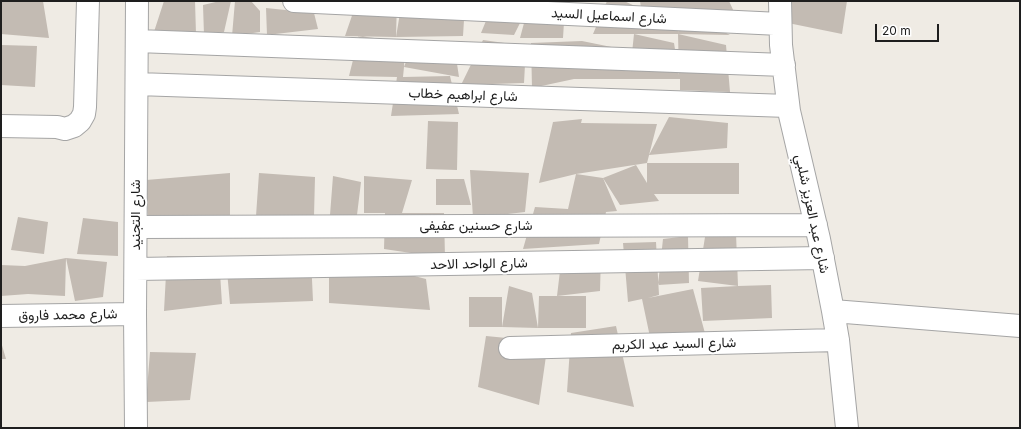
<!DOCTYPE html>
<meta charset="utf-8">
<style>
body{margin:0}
#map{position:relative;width:1021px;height:429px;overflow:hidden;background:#efebe4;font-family:Inter,sans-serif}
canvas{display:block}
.frame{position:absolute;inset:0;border:2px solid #1e1e1e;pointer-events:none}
.scale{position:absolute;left:875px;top:24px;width:64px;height:18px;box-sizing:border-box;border:2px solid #1e1e1e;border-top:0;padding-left:5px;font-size:12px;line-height:14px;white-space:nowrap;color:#1e1e1e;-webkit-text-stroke:3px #fff;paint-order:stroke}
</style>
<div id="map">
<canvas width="1021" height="429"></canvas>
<div class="frame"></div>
<div class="scale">20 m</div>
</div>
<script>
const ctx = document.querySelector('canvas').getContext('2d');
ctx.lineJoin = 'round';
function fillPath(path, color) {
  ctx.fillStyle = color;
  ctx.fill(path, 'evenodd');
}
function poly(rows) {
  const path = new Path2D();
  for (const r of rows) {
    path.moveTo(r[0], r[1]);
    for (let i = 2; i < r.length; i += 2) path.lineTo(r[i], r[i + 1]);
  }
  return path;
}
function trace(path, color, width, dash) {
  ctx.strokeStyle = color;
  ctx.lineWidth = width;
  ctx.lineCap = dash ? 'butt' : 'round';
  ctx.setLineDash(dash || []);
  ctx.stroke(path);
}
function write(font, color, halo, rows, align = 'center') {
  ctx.font = font + ' Inter,Vazirmatn,sans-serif';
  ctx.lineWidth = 4;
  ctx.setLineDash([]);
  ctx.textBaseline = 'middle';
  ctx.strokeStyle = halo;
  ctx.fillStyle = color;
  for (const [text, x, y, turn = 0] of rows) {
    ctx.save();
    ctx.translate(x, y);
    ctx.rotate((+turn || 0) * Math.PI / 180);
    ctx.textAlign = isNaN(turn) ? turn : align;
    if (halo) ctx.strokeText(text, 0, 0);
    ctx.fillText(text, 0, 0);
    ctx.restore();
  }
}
const building = poly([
 [1,1,43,1,49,38,1,34],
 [164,1,195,1,196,34,151,41],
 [220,1,231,1,224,32,204,35,203,5],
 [235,1,251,1,260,11,260,32,232,36],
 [357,1,397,1,396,37,402,1,465,4,463,36,396,37,345,36],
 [607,1,624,1,679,26,678,33,683,11,641,8,640,1,729,1,735,14,683,11,730,35,678,34,726,45,730,92,680,90,680,79,574,79,532,88,531,43,582,41,631,51,630,72,634,34,674,43,679,75,678,34,593,34],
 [784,1,847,1,842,34,788,23],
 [266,8,314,13,318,29,267,35],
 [527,12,564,22,563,38,520,38],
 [488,16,521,21,514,35,481,33],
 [359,36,405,42,404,67,413,43,454,44,459,77,404,67,403,77,450,76,459,114,391,116,397,77,349,76],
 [483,40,526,46,524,83,461,85],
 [1,45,37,46,35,87,1,85],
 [669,117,728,123,727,148,649,155],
 [582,119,581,123,657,124,647,163,576,174,603,178,617,211,606,212,599,244,523,249,535,207,568,209,576,174,539,183,553,122],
 [428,121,458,122,457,170,426,169],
 [647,163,739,163,739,194,654,194,659,201,620,205,603,178,636,165,647,183],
 [470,170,529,173,525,212,473,218],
 [230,173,230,216,148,216,146,180],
 [259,173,315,177,314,216,256,216],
 [333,176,361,182,357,215,330,215],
 [364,176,412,180,402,213,444,213,445,258,384,249,385,213,364,213],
 [436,179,464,179,471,205,436,205],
 [18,217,48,222,44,254,11,250],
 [83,218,118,222,118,256,77,254],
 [736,233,738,286,771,285,772,318,703,321,701,288,738,286,698,281,705,237],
 [688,236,689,283,658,285,663,239],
 [656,242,659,295,648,298,693,289,706,337,650,337,642,299,628,302,623,243],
 [329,254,426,279,430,310,329,303],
 [562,254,601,254,600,291,557,296],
 [167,256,219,257,222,304,164,311],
 [66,258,65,296,28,294,1,296,1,265,25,266],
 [66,258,107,262,103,297,75,301],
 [311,258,313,301,230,304,226,260],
 [509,286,532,293,538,328,539,296,586,296,586,328,538,328,502,327],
 [469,297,502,297,502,327,469,327],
 [616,326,634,407,567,392,571,333],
 [486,336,548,342,539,405,478,387],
 [1,342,6,359,1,359],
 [150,352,196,353,190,400,146,402]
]);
const minor = poly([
 [294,1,780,24],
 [780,1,781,45,789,111,819,239,833,311,838,340,847,428],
 [137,41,784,65],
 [137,84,788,106],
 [1,126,57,127,65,129,74,126,80,121,84,114,85,107,88,1],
 [136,227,816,225],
 [136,269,823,258],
 [833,311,1020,326],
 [1,316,135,314],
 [510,348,838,340],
 [136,428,135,314,137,1]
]);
const streetNames = [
 ["شارع اسماعيل السيد",609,16,3],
 ["شارع ابراهيم خطاب",463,95,2],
 ["شارع عبد العزيز شلبي",812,214,78],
 ["شارع التجنيد",136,215,-90],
 ["شارع حسنين عفيفى",476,226],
 ["شارع الواحد الاحد",479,264,-1],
 ["شارع محمد فاروق",68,315,-1],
 ["شارع السيد عبد الكريم",674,344,-1]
];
fillPath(building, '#c3bbb3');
trace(minor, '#a5a5a5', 24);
trace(minor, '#fff', 22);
write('14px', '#1e1e1e', '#fff', streetNames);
</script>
